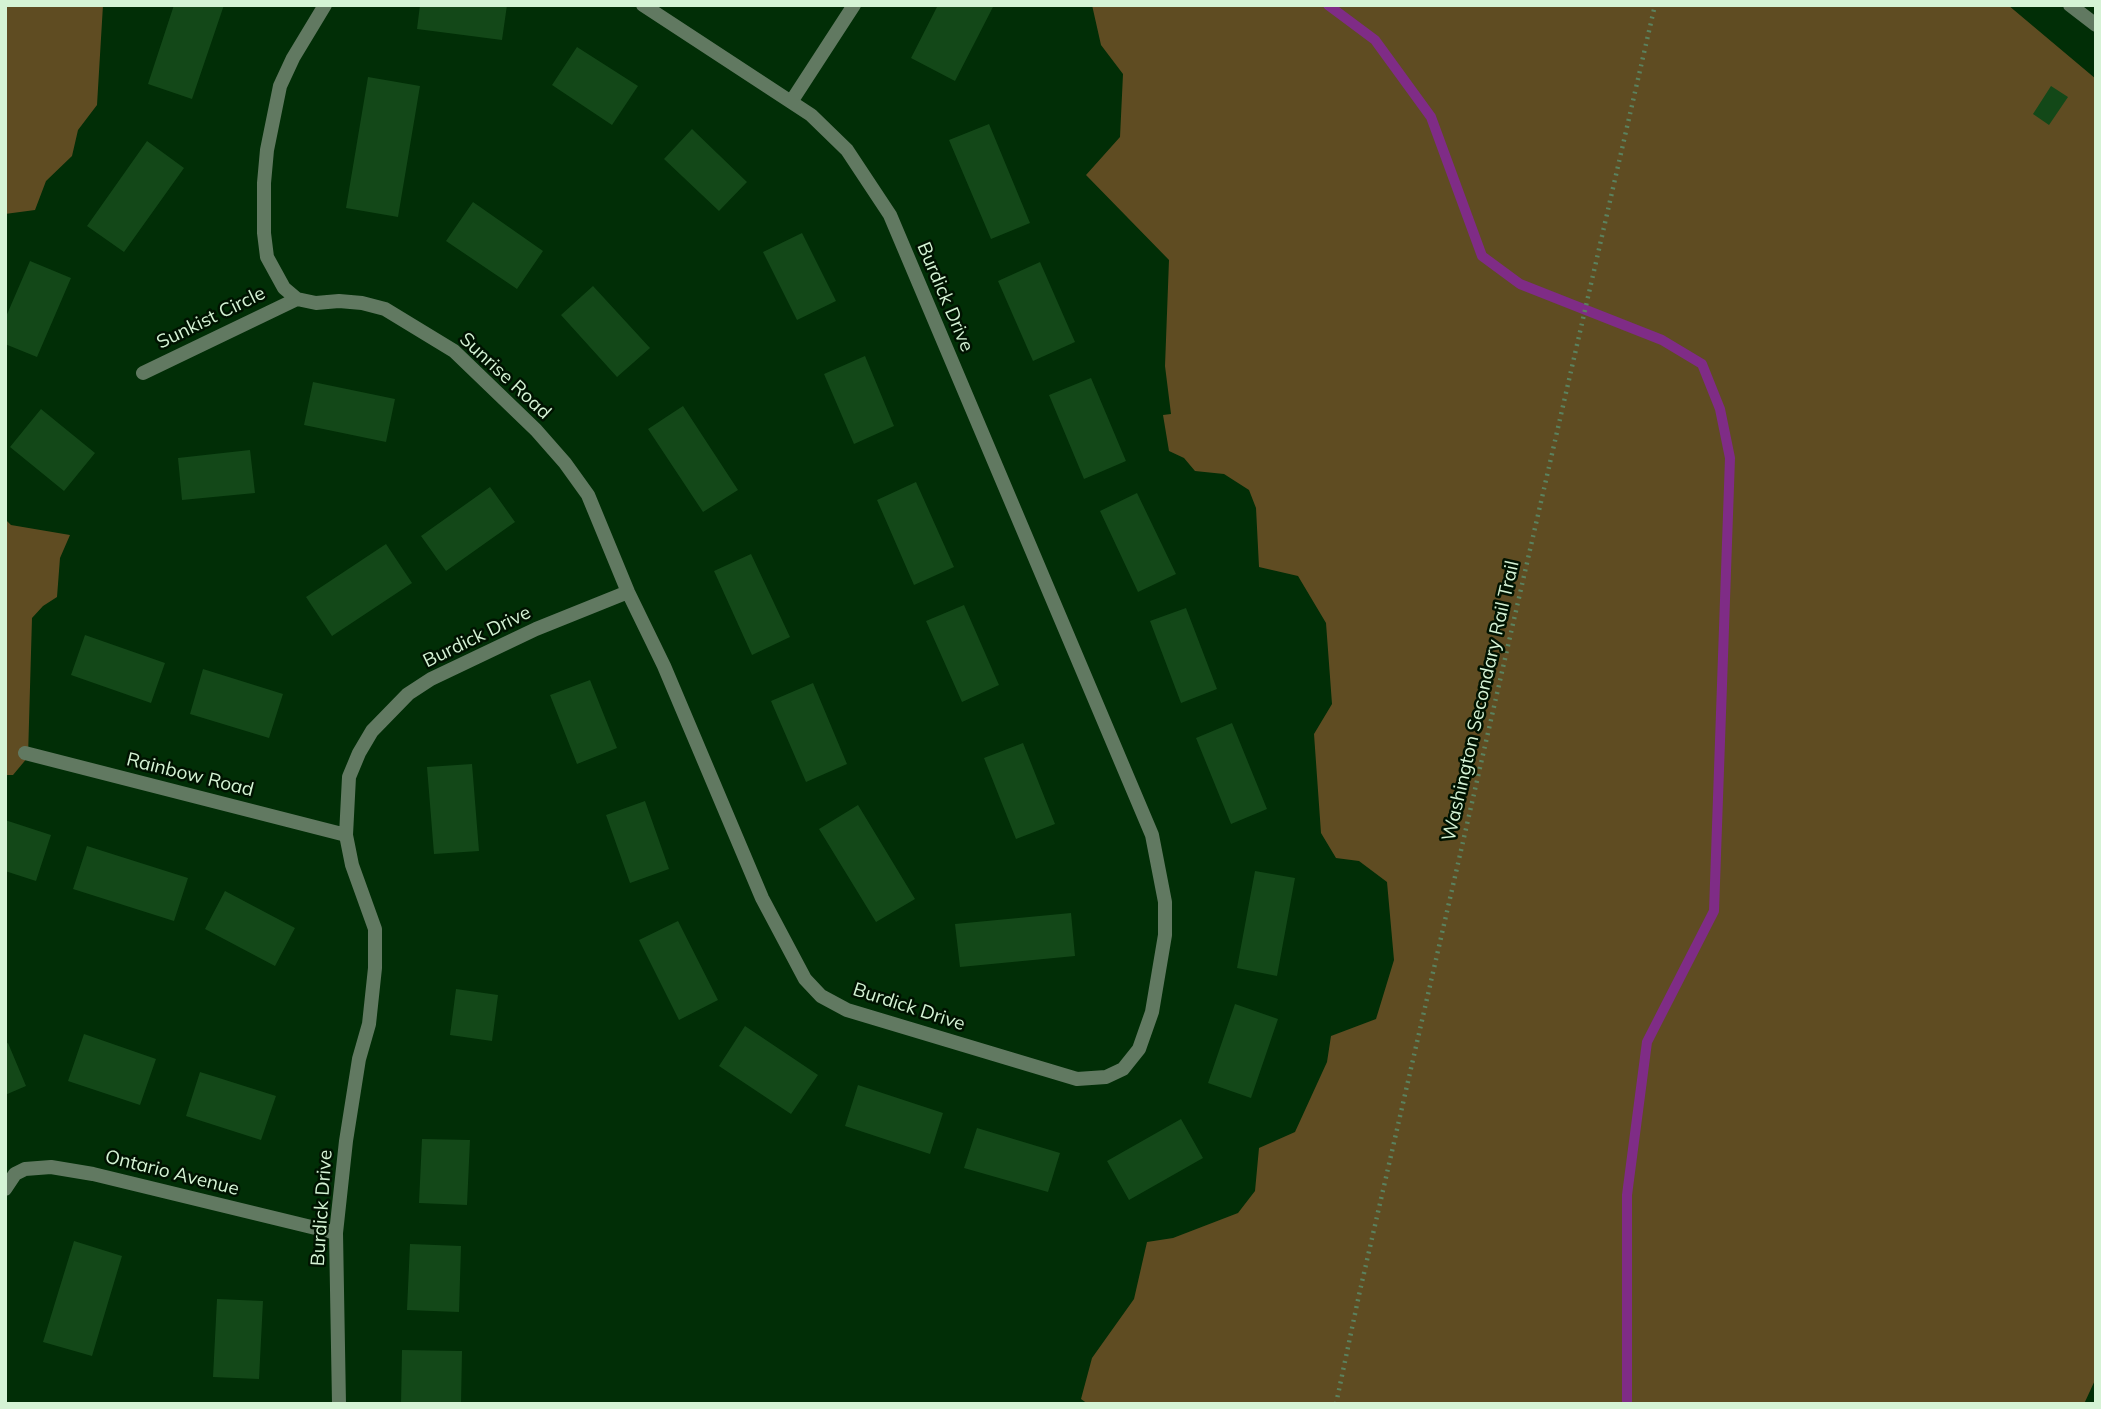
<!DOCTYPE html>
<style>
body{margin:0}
#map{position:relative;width:2101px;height:1409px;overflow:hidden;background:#012e06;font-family:Mulish,sans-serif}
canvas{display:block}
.frame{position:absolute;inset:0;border:7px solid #d5f3d5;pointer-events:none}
</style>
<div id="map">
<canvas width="2101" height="1409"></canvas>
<div class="frame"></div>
</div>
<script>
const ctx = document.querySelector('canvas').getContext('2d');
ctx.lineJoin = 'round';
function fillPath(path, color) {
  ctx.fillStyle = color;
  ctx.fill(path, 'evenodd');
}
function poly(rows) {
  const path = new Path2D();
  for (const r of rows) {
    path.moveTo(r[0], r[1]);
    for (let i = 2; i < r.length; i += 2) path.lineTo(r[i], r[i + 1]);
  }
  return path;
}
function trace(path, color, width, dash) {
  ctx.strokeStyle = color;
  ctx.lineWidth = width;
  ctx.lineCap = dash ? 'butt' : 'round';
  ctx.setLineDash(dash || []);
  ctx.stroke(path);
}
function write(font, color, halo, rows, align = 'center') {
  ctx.font = font + ' Mulish,sans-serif';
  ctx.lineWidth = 5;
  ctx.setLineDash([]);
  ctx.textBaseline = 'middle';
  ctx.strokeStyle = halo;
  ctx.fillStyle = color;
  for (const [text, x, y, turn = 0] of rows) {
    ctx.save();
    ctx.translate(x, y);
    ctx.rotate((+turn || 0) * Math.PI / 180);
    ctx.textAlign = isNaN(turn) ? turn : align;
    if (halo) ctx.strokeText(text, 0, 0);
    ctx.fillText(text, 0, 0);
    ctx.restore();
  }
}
const forest = poly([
 [5,5,103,5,97,105,78,130,72,156,46,181,35,210,5,214],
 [1092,5,2008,5,2096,79,2096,1378,2084,1404,1088,1404,1081,1399,1092,1358,1134,1299,1147,1242,1173,1238,1238,1213,1255,1191,1259,1148,1295,1132,1327,1062,1331,1036,1376,1019,1394,960,1387,882,1359,861,1336,858,1321,833,1314,734,1332,704,1326,623,1298,576,1259,567,1256,508,1249,490,1224,474,1195,471,1184,458,1169,451,1163,415,1171,414,1165,366,1169,260,1086,175,1120,137,1123,74,1101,45],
 [5,519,11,525,70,535,60,558,57,597,43,606,32,618,28,757,13,775,5,775]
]);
const stream = poly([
 [1328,5,1375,40,1431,117,1482,256,1520,284,1662,340,1702,364,1720,409,1730,458,1714,911,1647,1042,1627,1195,1627,1404]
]);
const building = poly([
 [174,5,224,5,192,99,148,84],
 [420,5,507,5,502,40,417,29],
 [938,5,994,5,955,81,911,58],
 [577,47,638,86,612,125,552,85],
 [368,77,420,86,398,217,346,208],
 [2051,86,2068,97,2049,125,2033,114],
 [989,124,1030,223,991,239,949,140],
 [692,129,747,182,719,211,664,159],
 [147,141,184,168,124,252,87,226],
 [473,202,543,251,517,289,446,241],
 [802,233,836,301,797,320,763,252],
 [30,261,71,278,37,357,5,344,5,319],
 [1040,262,1075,342,1033,361,998,281],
 [593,286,650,348,617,377,561,315],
 [865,356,894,426,854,444,824,374],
 [1091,378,1126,461,1084,479,1049,395],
 [313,382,395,399,386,442,304,425],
 [683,406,738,490,703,512,648,429],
 [41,409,95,453,64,491,10,447],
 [250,450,255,493,182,500,178,458],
 [916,482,954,567,914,585,877,500],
 [490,487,515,522,446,571,421,536],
 [1137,493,1176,574,1138,592,1100,511],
 [386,544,412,583,332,636,306,597],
 [751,554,790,637,752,655,714,571],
 [964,605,999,685,962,702,926,621],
 [1186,608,1217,689,1181,703,1150,621],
 [85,635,165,663,151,703,71,675],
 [203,669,283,694,269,738,190,714],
 [590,680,617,748,577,764,550,695],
 [813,683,847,764,806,782,771,701],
 [1232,723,1267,809,1231,824,1196,738],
 [1023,743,1055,824,1016,839,984,758],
 [472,764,479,851,434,854,427,767],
 [645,801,669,869,630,883,606,815],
 [858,805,915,899,876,922,819,829],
 [5,820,51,835,36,881,5,871],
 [87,846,188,878,174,921,73,889],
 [1255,871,1295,878,1277,976,1237,968],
 [225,891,295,928,275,966,205,929],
 [1071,913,1075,956,960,967,955,924],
 [678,921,718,1000,679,1020,639,940],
 [456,989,498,995,492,1041,450,1035],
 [1235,1004,1278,1019,1251,1098,1208,1083],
 [745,1026,818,1075,791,1114,719,1066],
 [84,1034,156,1059,140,1105,68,1081],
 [8,1043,26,1086,5,1095,5,1044],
 [200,1072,276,1096,261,1140,186,1116],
 [858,1085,943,1113,930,1154,845,1126],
 [1181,1119,1203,1158,1129,1200,1107,1161],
 [977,1128,1060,1153,1048,1192,964,1168],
 [422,1139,470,1140,467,1205,419,1203],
 [74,1241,122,1256,92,1356,43,1342],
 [410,1244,461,1246,459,1312,407,1310],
 [217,1299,263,1301,259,1379,213,1377],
 [402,1350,462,1351,461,1404,401,1404]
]);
const path = poly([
 [1336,1404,1359,1295,1655,5]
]);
const lane = poly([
 [2070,5,2096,25]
]);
const street = poly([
 [325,5,293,58,280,86,267,150,264,183,264,233,267,257,284,288,297,299,316,303,339,301,362,303,385,309,454,351,536,430,565,463,588,495,628,592,664,666,762,898,805,979,821,996,847,1010,1077,1079,1106,1077,1123,1069,1139,1049,1152,1012,1165,935,1165,902,1152,835,890,215,847,150,811,115,643,5],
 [791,102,854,5],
 [143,373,297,299],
 [25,753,346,835],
 [5,1189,15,1174,25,1169,51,1167,93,1174,336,1233],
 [339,1404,336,1233,346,1141,359,1059,369,1024,375,968,375,929,352,865,346,835,349,777,359,753,372,731,408,694,431,679,536,629,628,592]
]);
const streetNames = [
 ["Burdick Drive",945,297,67],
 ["Sunkist Circle",211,318,-26],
 ["Sunrise Road",505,376,43],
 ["Burdick Drive",477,637,-26],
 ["Washington Secondary Rail Trail",1481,701,-77],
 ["Rainbow Road",190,775,14],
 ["Burdick Drive",909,1007,18],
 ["Ontario Avenue",172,1173,14],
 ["Burdick Drive",322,1208,-86]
];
fillPath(forest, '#5f4c22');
trace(stream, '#7f2c86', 10);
fillPath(building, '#134818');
trace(path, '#5b825e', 4.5, [2, 5]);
trace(lane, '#617961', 14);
trace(street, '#617961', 14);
write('19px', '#d5f3d5', '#001301', streetNames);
</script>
